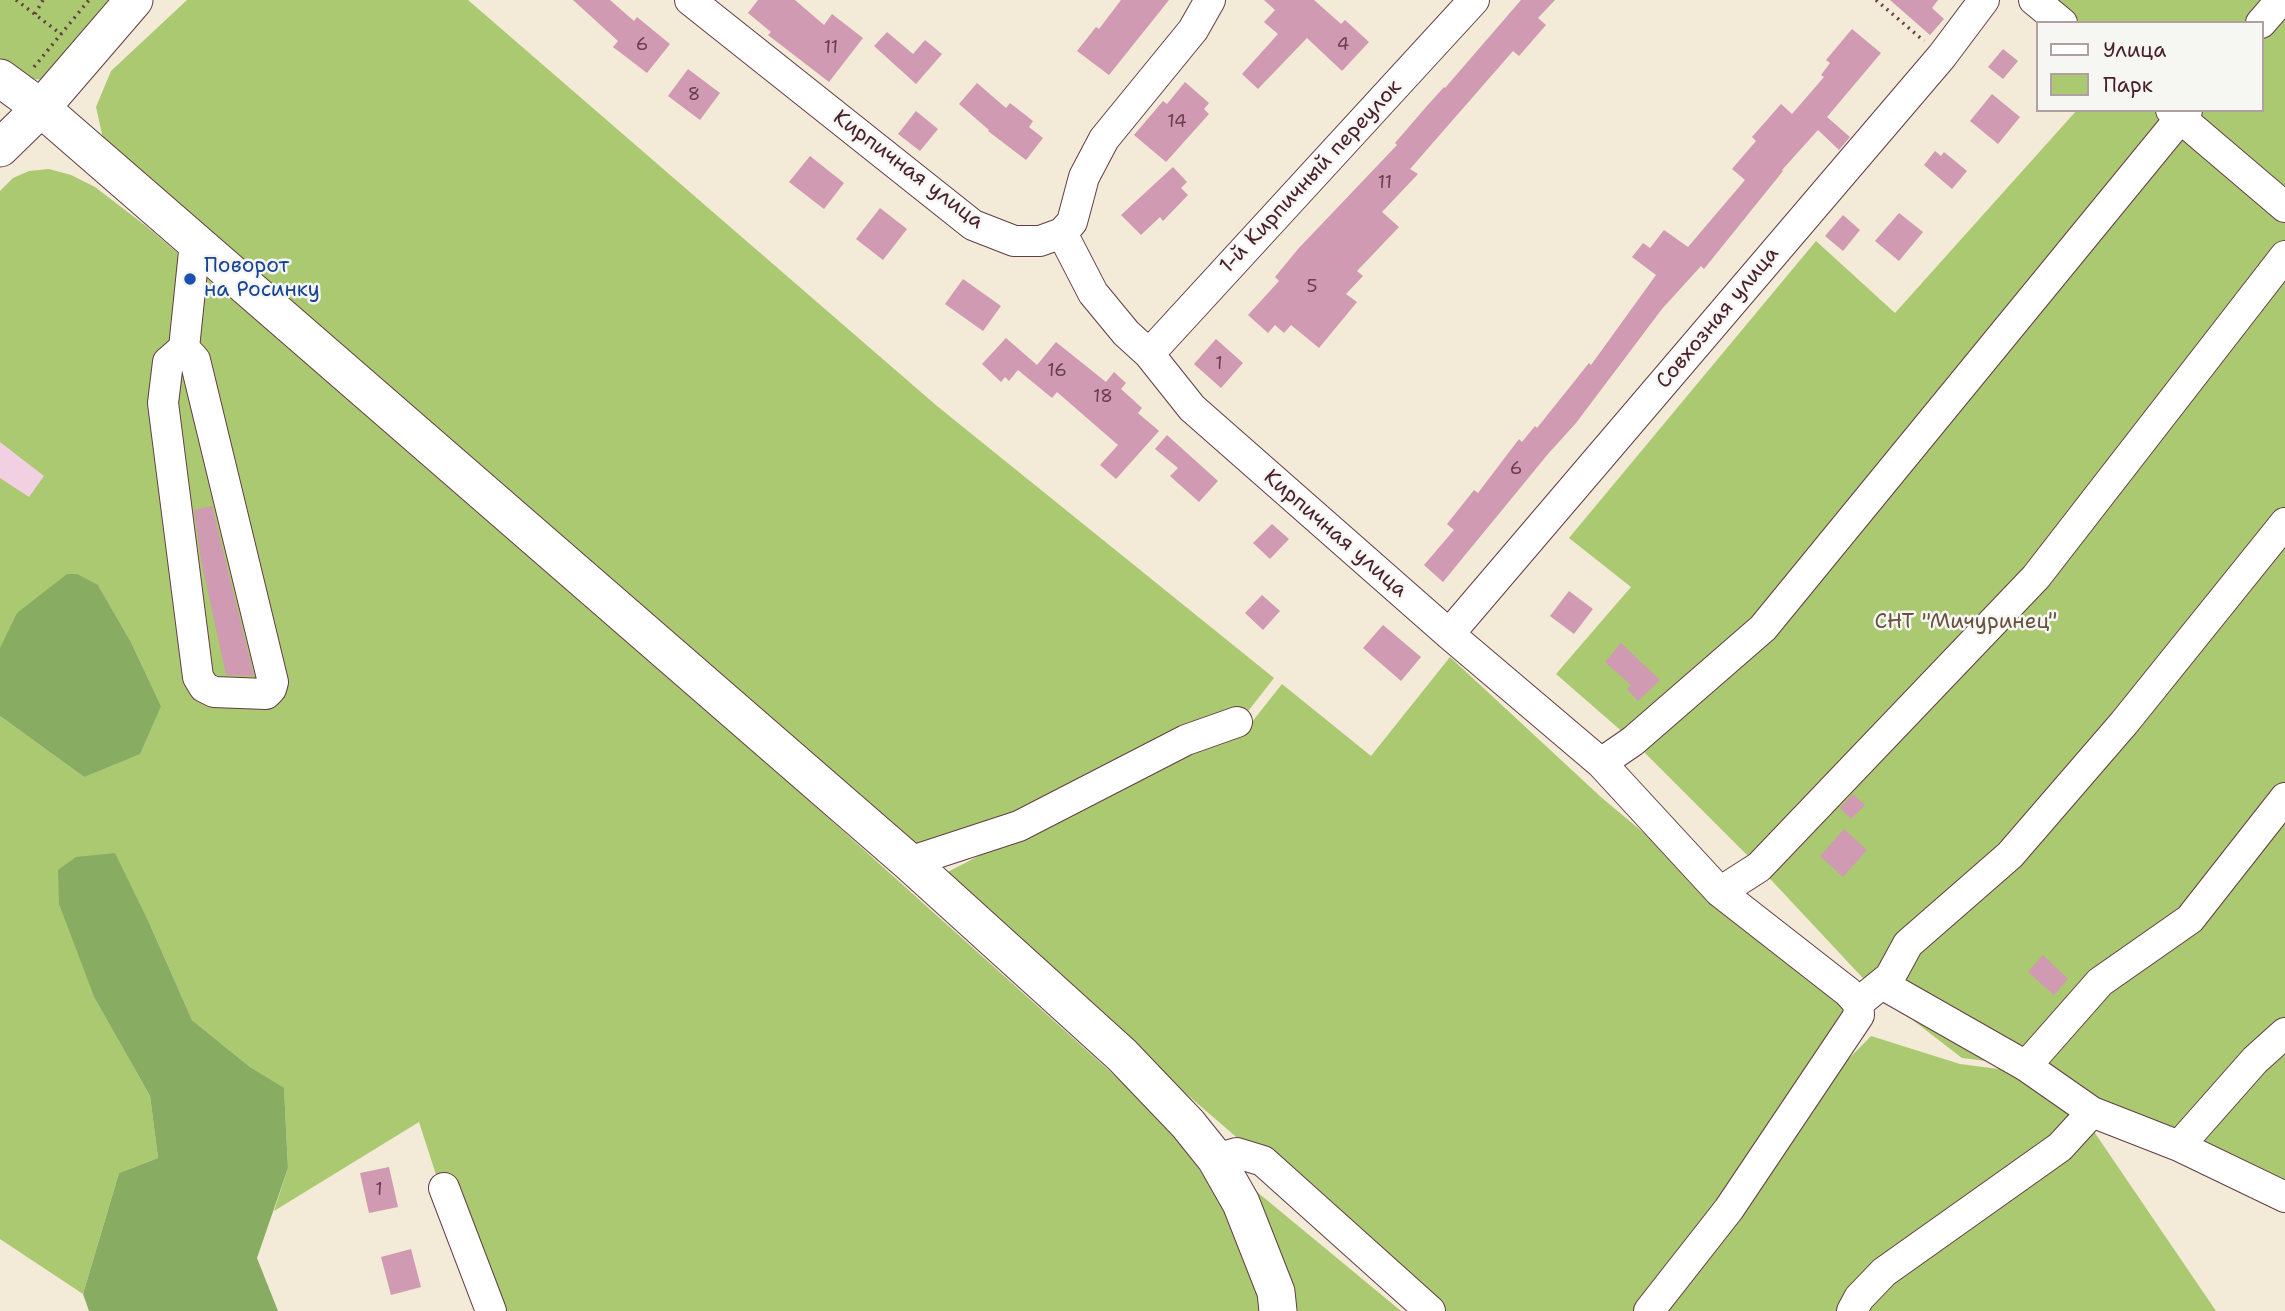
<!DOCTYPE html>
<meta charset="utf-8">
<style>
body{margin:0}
#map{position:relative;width:2285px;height:1311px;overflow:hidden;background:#f3ead8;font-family:"Shantell Sans",sans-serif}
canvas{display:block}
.legend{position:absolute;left:2036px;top:21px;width:228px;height:91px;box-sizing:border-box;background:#f6f6f2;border:2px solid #b1a0a2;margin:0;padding:9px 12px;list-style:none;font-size:21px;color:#4a1f2b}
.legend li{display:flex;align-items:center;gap:14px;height:35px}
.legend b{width:35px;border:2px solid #b1a0a2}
</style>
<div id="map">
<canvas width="2285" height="1311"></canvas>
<ul class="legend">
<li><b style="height:9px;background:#fff"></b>Улица</li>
<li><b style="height:19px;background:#abc970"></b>Парк</li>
</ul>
</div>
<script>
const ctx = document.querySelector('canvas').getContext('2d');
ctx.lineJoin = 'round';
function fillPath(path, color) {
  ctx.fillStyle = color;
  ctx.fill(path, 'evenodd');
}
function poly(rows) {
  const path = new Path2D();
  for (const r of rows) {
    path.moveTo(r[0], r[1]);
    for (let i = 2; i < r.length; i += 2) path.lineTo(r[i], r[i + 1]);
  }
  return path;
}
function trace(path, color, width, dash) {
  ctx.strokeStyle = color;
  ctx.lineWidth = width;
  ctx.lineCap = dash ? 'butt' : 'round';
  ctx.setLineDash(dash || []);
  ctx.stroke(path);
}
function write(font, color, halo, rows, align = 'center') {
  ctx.font = font + ' "Shantell Sans",sans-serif';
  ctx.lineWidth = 5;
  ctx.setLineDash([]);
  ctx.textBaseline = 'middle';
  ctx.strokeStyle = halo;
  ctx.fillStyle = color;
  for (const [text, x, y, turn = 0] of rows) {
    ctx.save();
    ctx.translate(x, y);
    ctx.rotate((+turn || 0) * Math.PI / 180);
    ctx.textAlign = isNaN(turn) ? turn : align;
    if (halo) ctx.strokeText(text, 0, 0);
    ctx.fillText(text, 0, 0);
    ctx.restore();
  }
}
const built = poly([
 [0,404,71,462,0,552]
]);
const green = poly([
 [0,0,128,0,43,80,17,77,0,66],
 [187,0,468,0,937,406,1274,678,1249,710,1224,718,928,861,106,152,96,107,111,71],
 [2054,0,2285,0,2285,1197,2026,1066,1962,1058,1875,991,1759,867,1633,741,1556,674,1631,587,1569,538,1816,241,1895,313,2077,110,2262,110,2262,23,2081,23],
 [49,169,71,175,95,187,146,226,614,625,1133,1092,1180,1143,1217,1194,1241,1240,1258,1285,1261,1311,480,1311,419,1122,274,1211,288,1168,284,1089,250,1067,192,1020,151,927,95,999,150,1096,158,1158,119,1173,83,1294,0,1239,0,716,84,777,161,706,131,642,98,585,0,648,0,478,29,497,44,476,0,442,0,191,13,178,29,171],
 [1450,657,1602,798,1815,976,1852,1018,1637,1311,1438,1311,936,878,1192,746,1248,727,1282,684,1371,756],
 [1871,1036,1960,1064,2022,1072,2082,1114,2216,1311,1657,1311,1818,1090],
 [1239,1177,1401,1311,1291,1311]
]);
const forest = poly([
 [67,574,77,574,98,585,131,642,161,706,140,754,84,777,0,716,0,648,17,613],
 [115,853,151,927,192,1020,250,1067,284,1088,288,1168,257,1258,278,1311,89,1311,83,1294,119,1173,158,1158,150,1096,95,999,59,904,58,870,76,857]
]);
const building = poly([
 [573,0,610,0,634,21,637,17,670,44,647,73,613,47,618,41],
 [758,0,795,0,824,25,832,14,863,38,829,82,768,35,771,32,748,13],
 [1121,0,1169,0,1109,75,1077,51,1096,27,1099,29],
 [1264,0,1314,0,1341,24,1345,20,1369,42,1342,71,1307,38,1258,89,1242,74,1278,34,1264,22,1275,10],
 [1521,0,1555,0,1538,18,1546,25,1519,56,1513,51,1410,169,1418,174,1382,212,1399,227,1357,271,1363,276,1346,294,1357,302,1319,348,1291,325,1284,333,1275,325,1268,333,1248,315,1279,281,1275,277,1298,249,1397,145,1395,143,1426,107,1444,87,1445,88],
 [1890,0,1938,0,1932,8,1944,19,1930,35],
 [1852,29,1881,53,1827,117,1850,137,1839,150,1818,130,1782,170,1783,171,1704,269,1701,266,1662,309,1576,423,1548,454,1443,582,1424,565,1454,530,1447,524,1474,490,1478,493,1519,439,1522,442,1535,426,1537,428,1589,363,1591,365,1656,275,1632,257,1643,243,1650,248,1664,230,1688,247,1745,180,1732,169,1756,141,1752,137,1781,104,1792,114,1824,77,1821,75,1830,63,1826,60],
 [887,32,913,54,925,40,942,54,916,84,874,46],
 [2003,49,2018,61,2003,79,1988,67],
 [688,69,720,93,700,120,668,96],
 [1185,82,1209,103,1204,109,1209,114,1166,162,1134,135,1163,101,1167,104],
 [977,83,1006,108,1010,103,1033,121,1029,127,1043,138,1026,160,988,131,989,130,959,104],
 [1992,94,2020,117,1998,144,1970,121],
 [916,111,938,129,920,151,898,134],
 [1935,151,1941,156,1944,152,1967,171,1952,189,1924,165],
 [810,156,844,183,824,209,789,182],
 [1173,167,1187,182,1181,188,1188,195,1163,221,1160,217,1141,235,1121,215],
 [880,208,907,229,883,260,856,239],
 [1899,213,1923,232,1899,261,1875,241],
 [1843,215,1860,230,1843,251,1825,236],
 [963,279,1001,306,983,331,945,304],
 [1006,338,1037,365,1056,342,1106,382,1114,372,1126,383,1121,389,1142,408,1138,413,1159,431,1116,479,1100,465,1118,445,1057,392,1052,398,1018,370,1009,381,1005,377,1001,382,982,364],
 [1216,339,1243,363,1221,388,1194,364],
 [1167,435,1218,481,1199,502,1170,476,1178,468,1155,449],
 [212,506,254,676,226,675,201,560,194,510],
 [1272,524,1289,539,1270,559,1253,543],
 [1569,591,1593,609,1574,634,1550,616],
 [1262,595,1280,611,1263,630,1245,613],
 [1383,625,1421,657,1401,681,1363,648],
 [1621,643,1660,680,1638,701,1627,689,1631,685,1605,662],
 [1853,794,1865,805,1851,819,1840,808],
 [1844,829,1867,850,1843,877,1820,856],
 [2043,955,2068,979,2054,995,2028,972],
 [389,1167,398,1207,369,1213,360,1173],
 [411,1249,421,1287,391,1295,381,1257]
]);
const path = poly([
 [16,0,61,34],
 [1876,0,1924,41],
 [35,14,43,0],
 [34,67,89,0]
]);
const minor = poly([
 [690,0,973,225,1014,241,1040,241,1062,233,1093,293,1126,333,1149,354,1192,408,1449,634,1601,763,1720,892,1848,992,1858,1003,1859,1015,1729,1209,1649,1311],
 [2034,0,2062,23],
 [2261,23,2281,0],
 [2171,110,2285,207],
 [1062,233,1072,222,1084,177,1104,139,1193,30,1210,0],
 [184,348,168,362,163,403,198,677,204,687,214,692,266,694,271,689,273,682,195,360,184,348,195,242],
 [1149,354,1474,0],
 [1449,634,1942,56,1984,0],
 [1601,763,1633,741,1763,628,2187,110],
 [909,862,1019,826,1186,740,1237,722],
 [1720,892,1759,867,2036,577,2285,256],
 [1882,984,2026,1066,2092,1112,2179,1146,2285,1197],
 [1858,1003,1890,977,1908,944,2010,855,2124,723,2285,523],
 [2026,1066,2100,982,2190,919,2285,798],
 [2179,1146,2255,1060,2285,1033],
 [1216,1159,1237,1153,1263,1161,1430,1311],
 [444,1188,491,1311],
 [1852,1311,1859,1298,1884,1272,2060,1147,2092,1112]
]);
const major = poly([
 [0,78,41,108,909,862,1122,1055,1188,1124,1216,1159,1241,1203,1276,1292,1278,1311],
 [0,148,41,108,134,0]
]);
const markers = [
 [190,279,7,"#1a4fb4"]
];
const numberNames = [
 ["6",642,45],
 ["4",1343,45],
 ["11",831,48],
 ["8",694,95],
 ["14",1177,122],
 ["11",1385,183],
 ["5",1312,287],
 ["1",1219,364],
 ["16",1057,371],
 ["18",1103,397],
 ["6",1516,469],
 ["1",379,1190]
];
const streetNames = [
 ["Кирпичная улица",908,170,37],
 ["1-й Кирпичный переулок",1311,177,-47],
 ["Совхозная улица",1718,318,-50],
 ["Кирпичная улица",1335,534,41]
];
const transitNames = [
 ["Поворот",204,267],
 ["на Росинку",204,291]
];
const parkNames = [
 ["СНТ \"Мичуринец\"",1966,623]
];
fillPath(built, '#f1d0e2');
fillPath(green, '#abc970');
fillPath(forest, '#88ad62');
fillPath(building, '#cf9ab2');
trace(minor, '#633d45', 32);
trace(major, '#633d45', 39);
trace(path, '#633d45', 3.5, [2, 5]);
trace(minor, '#fff', 30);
trace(major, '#fff', 37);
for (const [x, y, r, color] of markers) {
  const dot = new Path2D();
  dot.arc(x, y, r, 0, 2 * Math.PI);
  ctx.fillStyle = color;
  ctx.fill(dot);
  trace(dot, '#f6f6f2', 2.5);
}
write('18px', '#6b3e4d', null, numberNames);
write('21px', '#4a1f2b', '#f6f6f2', streetNames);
write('21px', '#164399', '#f6f6f2', transitNames, 'left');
write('21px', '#675240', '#f6f6f2', parkNames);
</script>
